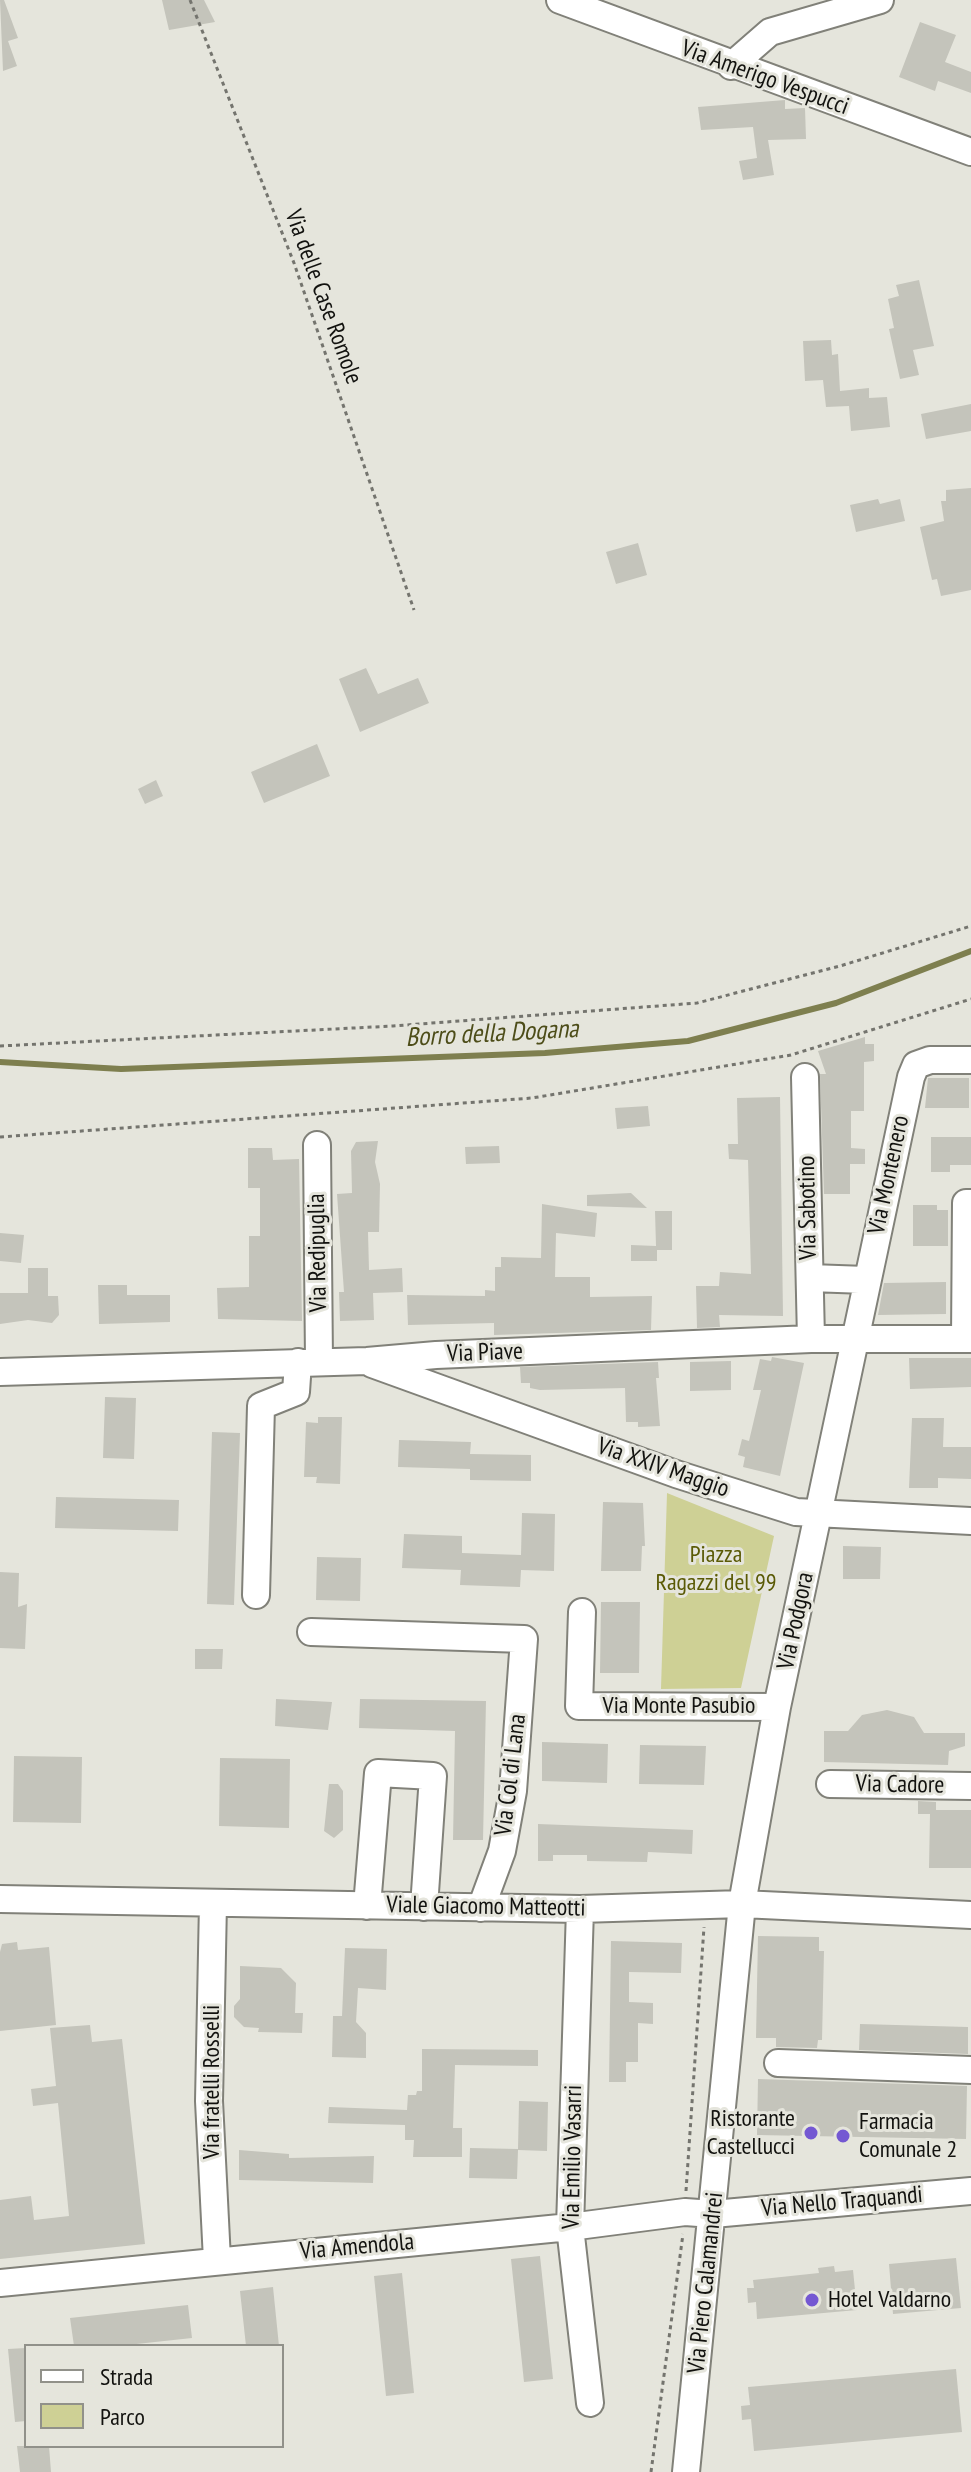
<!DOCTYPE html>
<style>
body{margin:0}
#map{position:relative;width:971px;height:2472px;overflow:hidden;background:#e5e5dc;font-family:"PT Sans Narrow",sans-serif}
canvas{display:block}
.legend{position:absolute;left:24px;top:2344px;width:260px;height:104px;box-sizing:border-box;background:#e5e5dc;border:2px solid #91918a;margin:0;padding:10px 14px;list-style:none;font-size:24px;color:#12120f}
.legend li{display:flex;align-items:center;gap:16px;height:40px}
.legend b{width:40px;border:2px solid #91918a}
</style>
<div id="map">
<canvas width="971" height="2472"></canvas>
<ul class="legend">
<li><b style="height:10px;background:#fff"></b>Strada</li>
<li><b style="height:22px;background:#ced095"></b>Parco</li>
</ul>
</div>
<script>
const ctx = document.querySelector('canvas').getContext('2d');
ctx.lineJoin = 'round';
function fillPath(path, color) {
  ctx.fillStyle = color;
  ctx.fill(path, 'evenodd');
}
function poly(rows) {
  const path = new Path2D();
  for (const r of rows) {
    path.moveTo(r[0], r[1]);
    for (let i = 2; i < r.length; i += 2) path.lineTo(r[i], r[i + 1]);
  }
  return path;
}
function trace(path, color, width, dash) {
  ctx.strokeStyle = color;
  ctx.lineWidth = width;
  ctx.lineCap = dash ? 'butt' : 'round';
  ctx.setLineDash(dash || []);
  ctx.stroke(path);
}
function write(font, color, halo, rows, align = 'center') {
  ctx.font = font + ' "PT Sans Narrow",sans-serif';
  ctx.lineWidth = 6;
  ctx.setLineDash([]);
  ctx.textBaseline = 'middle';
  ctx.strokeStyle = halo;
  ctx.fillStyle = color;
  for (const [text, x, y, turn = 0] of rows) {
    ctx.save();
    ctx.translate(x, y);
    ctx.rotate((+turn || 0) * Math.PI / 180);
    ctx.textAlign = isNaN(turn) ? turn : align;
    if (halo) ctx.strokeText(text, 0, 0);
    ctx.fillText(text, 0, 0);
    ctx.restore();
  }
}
const green = poly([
 [667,1493,774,1536,741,1688,661,1689]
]);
const stream = poly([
 [0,1062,121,1069,545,1053,688,1041,836,1003,971,951]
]);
const building = poly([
 [0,0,4,0,18,38,8,41,17,66,3,71],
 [162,0,204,0,215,22,169,30],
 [920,22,956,35,945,62,971,72,971,93,938,81,935,91,899,77],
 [785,100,785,109,805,108,806,139,768,140,774,175,743,180,739,161,757,158,753,127,701,130,698,107],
 [919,280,934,346,913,350,919,375,900,379,889,329,894,328,888,299,899,296,896,285],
 [831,340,832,355,838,354,840,391,869,388,869,398,887,397,890,427,851,431,849,406,826,407,823,380,805,381,803,341],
 [971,404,971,431,926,439,921,414],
 [971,488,971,590,941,596,937,579,932,580,920,527,944,521,941,501,946,501,946,490],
 [878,499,880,504,900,499,905,521,856,532,850,505],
 [638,543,647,575,616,584,606,552],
 [366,668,378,694,418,678,429,703,360,732,339,679],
 [317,744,330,776,264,803,251,772],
 [156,780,163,796,145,804,138,789],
 [865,1037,865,1044,874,1044,874,1061,864,1062,864,1111,851,1111,851,1148,865,1149,865,1164,850,1164,850,1194,824,1194,820,1074,826,1074,818,1051],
 [928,1078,969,1078,969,1108,925,1108],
 [780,1097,783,1316,719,1315,720,1327,697,1328,696,1286,719,1286,720,1272,751,1274,748,1160,729,1159,728,1144,738,1144,737,1098],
 [648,1106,650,1126,617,1129,615,1108],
 [931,1137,971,1137,971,1165,950,1165,950,1172,931,1172],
 [378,1141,375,1162,380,1184,379,1232,368,1232,369,1270,402,1268,403,1292,373,1293,374,1320,340,1321,339,1292,344,1292,337,1194,352,1193,351,1151,356,1142],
 [499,1146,500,1163,466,1164,465,1147],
 [248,1148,272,1148,273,1160,299,1159,302,1321,218,1319,217,1288,249,1287,249,1236,260,1236,260,1188,248,1188],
 [631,1193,647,1208,587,1206,587,1195],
 [542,1204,597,1213,595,1237,556,1233,555,1277,590,1277,590,1297,652,1296,651,1330,494,1335,494,1323,408,1325,407,1295,485,1296,485,1290,495,1291,495,1267,501,1267,501,1257,541,1258],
 [913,1205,937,1205,937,1210,948,1210,948,1246,913,1246],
 [655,1211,672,1211,672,1250,657,1250,657,1261,631,1261,631,1245,656,1246],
 [0,1233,24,1235,21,1263,0,1261],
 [28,1268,48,1268,48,1296,58,1296,59,1315,52,1323,28,1320,0,1324,0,1293,28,1293],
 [946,1282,946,1314,878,1315,884,1283],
 [98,1285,127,1285,127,1295,170,1295,170,1322,99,1324],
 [772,1357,804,1363,780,1476,743,1467,745,1457,738,1455,742,1439,749,1441,761,1390,753,1390,760,1359,771,1361],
 [909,1358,971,1358,971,1387,910,1389],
 [731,1361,731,1390,690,1391,690,1362],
 [658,1362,659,1378,656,1378,660,1426,638,1427,638,1422,626,1422,625,1388,540,1390,530,1388,530,1383,521,1383,520,1367],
 [105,1397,136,1398,134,1459,103,1458],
 [318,1417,342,1417,340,1484,316,1483,317,1477,304,1477,306,1422,318,1423],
 [912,1418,944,1418,943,1447,971,1447,971,1479,938,1478,938,1488,909,1488],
 [212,1432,240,1433,234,1605,207,1604],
 [399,1440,471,1442,470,1454,531,1455,531,1481,470,1480,470,1469,398,1467],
 [56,1497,179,1500,178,1531,55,1528],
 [603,1502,643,1503,645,1546,642,1546,641,1571,601,1571],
 [522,1513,555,1514,554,1571,521,1570,520,1587,460,1585,461,1570,402,1568,404,1534,462,1536,462,1553,521,1555],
 [843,1546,881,1547,880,1579,843,1579],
 [317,1557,361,1558,360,1601,316,1600],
 [0,1572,19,1573,18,1607,27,1604,25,1649,0,1648],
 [601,1602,640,1602,639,1673,600,1673],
 [195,1649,223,1649,222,1669,195,1669],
 [276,1699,332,1702,328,1730,275,1726],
 [360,1699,486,1701,483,1840,453,1840,455,1731,359,1728],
 [887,1710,914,1717,924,1733,965,1733,965,1746,949,1751,948,1765,824,1762,824,1731,848,1731,862,1715],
 [542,1742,608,1744,607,1783,542,1781],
 [640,1745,706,1746,704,1785,639,1784],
 [14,1756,82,1757,81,1823,13,1822],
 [220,1758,290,1759,289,1828,219,1826],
 [329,1784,338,1784,343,1791,343,1830,334,1838,324,1831],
 [918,1801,936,1802,936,1810,971,1810,971,1868,929,1868,930,1814,918,1814],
 [538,1824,693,1830,692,1854,648,1852,647,1862,587,1861,587,1855,553,1855,553,1861,538,1861],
 [758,1936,819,1937,819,1951,824,1951,822,2040,818,2040,817,2048,776,2047,776,2038,756,2038],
 [611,1941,682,1943,681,1973,629,1972,629,2002,653,2003,653,2024,638,2023,638,2062,626,2062,626,2082,609,2082],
 [17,1942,18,1950,49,1947,56,2025,0,2031,0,1952,2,1944],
 [345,1948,387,1949,386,1990,358,1988,356,2022,366,2033,366,2058,332,2057,333,2016,342,2016],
 [240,1966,281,1968,296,1983,295,2013,303,2013,302,2033,258,2032,259,2028,244,2027,234,2017,234,2006,240,1999],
 [860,2024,968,2027,968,2054,859,2050],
 [90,2025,92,2042,122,2039,145,2244,0,2259,0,2200,31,2196,34,2220,69,2216,58,2103,33,2106,31,2089,56,2086,50,2028],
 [422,2049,538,2050,538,2066,455,2065,453,2128,462,2128,462,2157,413,2157,414,2140,405,2140,405,2125,328,2123,329,2107,407,2110,408,2095,416,2095,417,2091,422,2091],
 [758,2079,967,2086,966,2139,757,2135],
 [519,2101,548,2102,547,2151,518,2150,517,2179,469,2178,470,2148,518,2149],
 [239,2150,289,2154,289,2158,374,2156,373,2183,239,2180],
 [540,2256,553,2379,524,2382,511,2259],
 [956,2258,961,2308,893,2314,889,2264],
 [834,2266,835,2272,853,2270,857,2310,757,2319,756,2302,748,2303,747,2288,754,2288,753,2280,819,2273,818,2268],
 [402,2273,414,2393,386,2396,374,2276],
 [273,2287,279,2346,246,2346,240,2291],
 [188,2305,192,2338,118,2346,74,2346,70,2318],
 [26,2348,26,2421,15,2422,8,2349],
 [956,2369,962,2432,754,2451,751,2419,742,2420,741,2406,750,2405,748,2387],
 [17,2446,49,2446,51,2472,20,2472]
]);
const path = poly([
 [190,0,294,263,414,610],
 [0,1046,393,1026,697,1003,840,966,971,926],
 [0,1137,532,1098,791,1055,971,999],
 [686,2191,704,1927],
 [651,2472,683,2234]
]);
const minor = poly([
 [560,0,971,152],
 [731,66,770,32,880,0],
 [805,1077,811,1339],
 [317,1145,319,1362],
 [810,1278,866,1280],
 [965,1339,966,1203,971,1203],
 [372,1364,676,1474,796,1512,971,1521],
 [0,1372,367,1361,436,1355,811,1339,971,1339],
 [256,1595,261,1406,296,1392,298,1362],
 [582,1612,579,1706,777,1707],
 [311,1632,524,1639,513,1791,502,1851,481,1908],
 [830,1784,971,1786],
 [0,1899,580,1909,742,1904,971,1915],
 [213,1903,209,2101,217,2260],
 [367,1906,378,1773,433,1776,424,1907],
 [580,1909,570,2227,590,2403],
 [778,2063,971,2070],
 [0,2283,570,2227,685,2212,713,2214,971,2191],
 [686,2472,742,1904,777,1707,911,1077,916,1065,930,1060,971,1060]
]);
const markers = [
 [811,2133,8,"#7458d2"],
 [843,2136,8,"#7458d2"],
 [812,2300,8,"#7458d2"]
];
const streetNames = [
 ["Via Amerigo Vespucci",765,78,20],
 ["Via delle Case Romole",323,297,70],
 ["Via Montenero",889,1175,-78],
 ["Via Sabotino",808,1208,-91],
 ["Via Redipuglia",318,1253,-91],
 ["Via Piave",485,1353,-2],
 ["Via XXIV Maggio",663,1468,19],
 ["Via Podgora",796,1621,-78],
 ["Via Monte Pasubio",679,1706],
 ["Via Col di Lana",511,1775,-83],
 ["Via Cadore",900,1785,1],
 ["Viale Giacomo Matteotti",486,1907,1],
 ["Via fratelli Rosselli",212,2082,-90],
 ["Via Emilio Vasarri",573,2157,-89],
 ["Via Nello Traquandi",842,2202,-5],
 ["Via Amendola",357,2247,-5],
 ["Via Piero Calamandrei",706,2283,-84]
];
const parkNames = [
 ["Piazza",716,1555],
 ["Ragazzi del 99",716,1583]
];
const poiNames = [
 ["Ristorante",795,2119,"right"],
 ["Castellucci",795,2147,"right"],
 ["Farmacia",859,2122],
 ["Comunale 2",859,2150],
 ["Hotel Valdarno",828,2300]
];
const waterNames = [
 ["Borro della Dogana",492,1034,-3]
];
fillPath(green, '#ced095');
trace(stream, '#7e7f4f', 6);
fillPath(building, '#c4c4bb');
trace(minor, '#818179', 30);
trace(path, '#74746e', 3, [4, 4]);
trace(minor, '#fff', 26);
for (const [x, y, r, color] of markers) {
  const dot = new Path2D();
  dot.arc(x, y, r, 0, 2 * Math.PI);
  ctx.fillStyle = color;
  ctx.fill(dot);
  trace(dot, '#e5e5dc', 3);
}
write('24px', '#12120f', '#e5e5dc', streetNames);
write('24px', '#5a5a05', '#e5e5dc', parkNames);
write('24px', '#12120f', '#e5e5dc', poiNames, 'left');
write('italic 26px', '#4d4d19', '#e5e5dc', waterNames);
</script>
